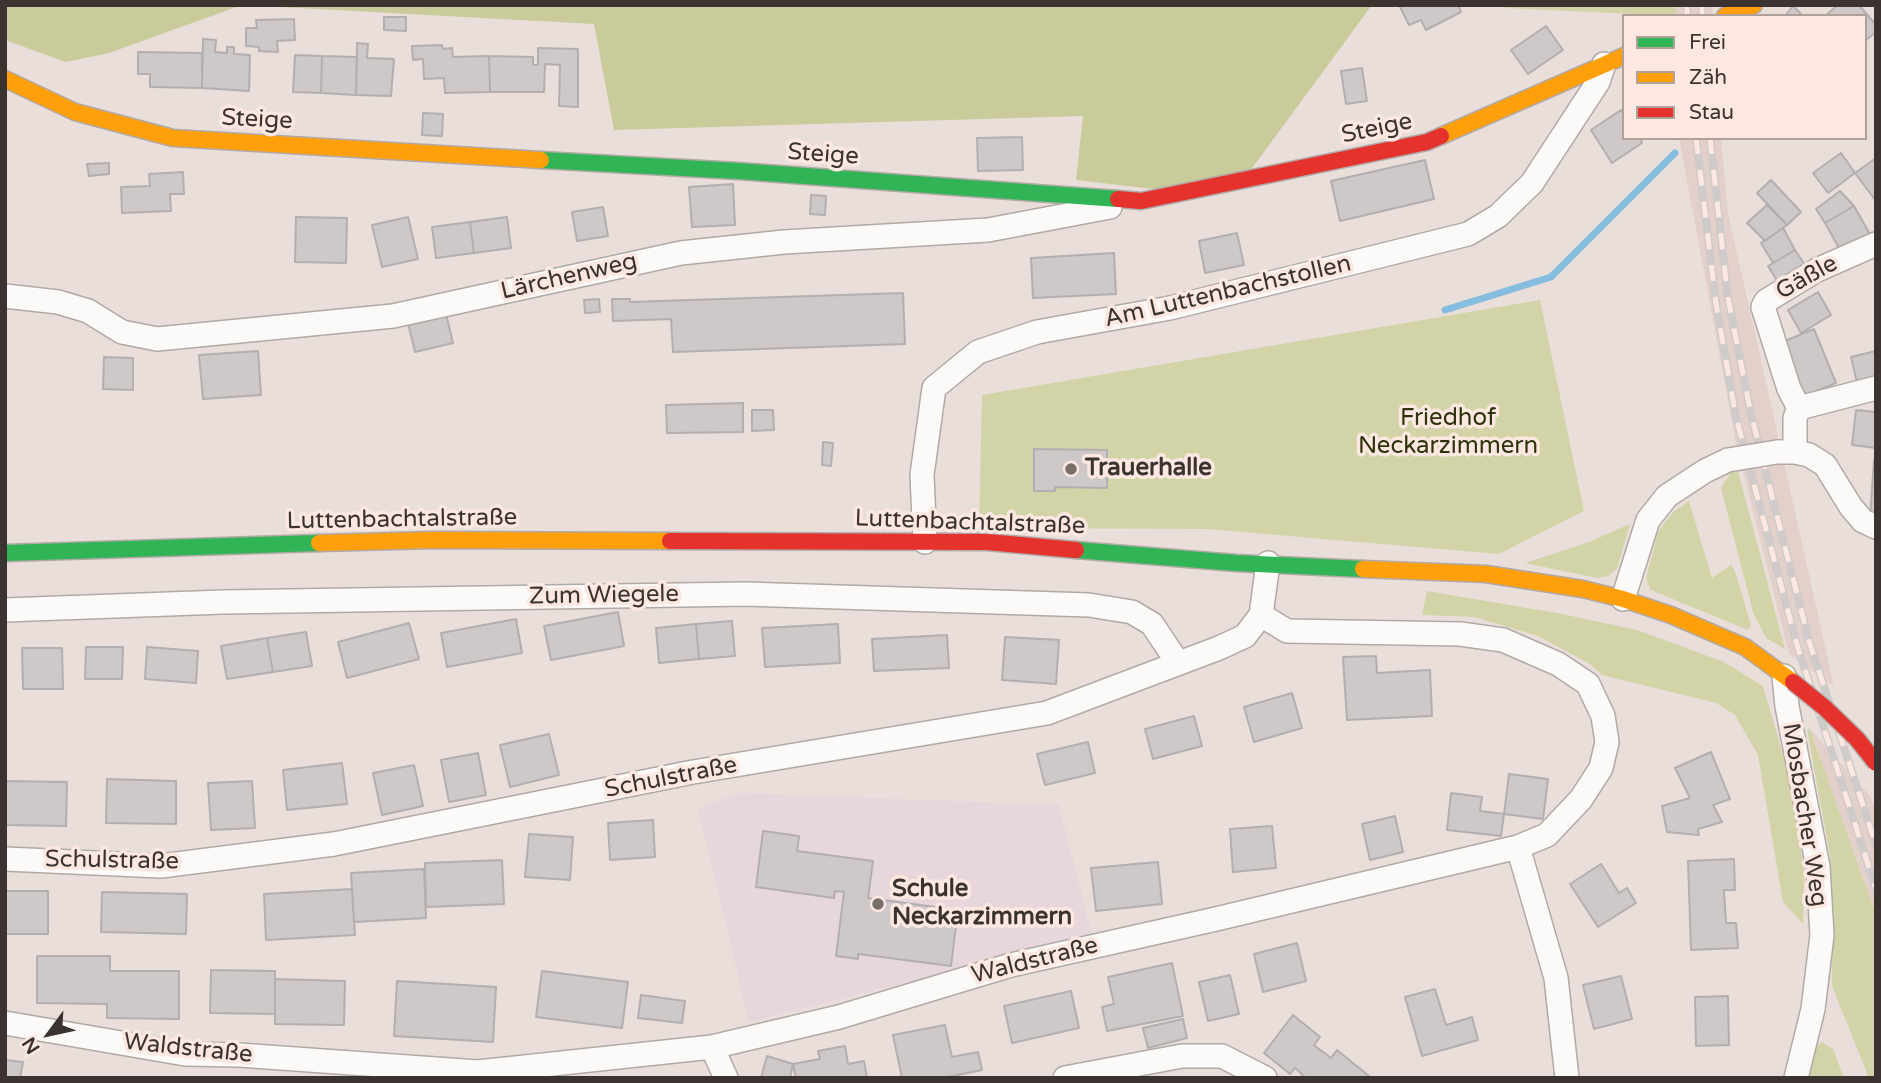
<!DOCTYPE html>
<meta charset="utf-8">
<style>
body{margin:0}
#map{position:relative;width:1881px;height:1083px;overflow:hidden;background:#e9deda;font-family:"Varela Round",sans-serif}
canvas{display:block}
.frame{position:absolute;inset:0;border:7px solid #3b3330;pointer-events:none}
.legend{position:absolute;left:1622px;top:14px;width:245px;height:126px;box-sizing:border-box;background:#fce8e1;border:2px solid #afa09a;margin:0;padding:9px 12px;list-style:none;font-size:21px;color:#3b3330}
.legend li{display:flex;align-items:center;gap:14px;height:35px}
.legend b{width:35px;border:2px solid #afa09a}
.north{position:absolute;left:14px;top:999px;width:70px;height:70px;-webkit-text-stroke:5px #fce8e1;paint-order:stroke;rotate:237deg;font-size:19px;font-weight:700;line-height:28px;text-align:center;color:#3b3330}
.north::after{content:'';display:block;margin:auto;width:24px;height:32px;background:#3b3330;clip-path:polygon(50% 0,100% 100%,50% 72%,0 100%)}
</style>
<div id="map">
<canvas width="1881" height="1083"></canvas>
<div class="frame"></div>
<ul class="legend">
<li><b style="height:9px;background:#30b455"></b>Frei</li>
<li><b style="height:9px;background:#ff9f0a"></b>Zäh</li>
<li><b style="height:9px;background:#e5322d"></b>Stau</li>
</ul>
<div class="north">N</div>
</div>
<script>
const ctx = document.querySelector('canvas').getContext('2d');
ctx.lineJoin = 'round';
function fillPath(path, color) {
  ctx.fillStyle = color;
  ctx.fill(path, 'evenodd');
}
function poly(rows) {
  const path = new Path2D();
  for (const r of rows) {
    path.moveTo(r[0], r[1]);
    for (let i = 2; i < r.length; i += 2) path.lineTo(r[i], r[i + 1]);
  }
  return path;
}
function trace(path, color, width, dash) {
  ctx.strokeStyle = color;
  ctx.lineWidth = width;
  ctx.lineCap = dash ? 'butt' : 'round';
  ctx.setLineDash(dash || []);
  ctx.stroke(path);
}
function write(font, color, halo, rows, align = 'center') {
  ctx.font = font + ' "Varela Round",sans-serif';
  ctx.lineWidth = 7;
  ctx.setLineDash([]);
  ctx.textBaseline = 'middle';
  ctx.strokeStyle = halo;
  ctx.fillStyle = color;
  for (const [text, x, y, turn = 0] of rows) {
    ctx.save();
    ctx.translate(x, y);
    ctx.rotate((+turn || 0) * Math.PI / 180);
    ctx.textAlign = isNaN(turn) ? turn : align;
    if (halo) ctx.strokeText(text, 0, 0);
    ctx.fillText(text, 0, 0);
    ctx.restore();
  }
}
const built = poly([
 [1676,5,1713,5,1713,16,1676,16],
 [1679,138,1721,138,1728,213,1834,686,1789,654,1736,443],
 [1810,729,1870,796,1876,812,1876,915]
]);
const education = poly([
 [739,793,1059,805,1092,936,749,1022,698,808]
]);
const green = poly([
 [1503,5,1676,5,1676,16,1505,8],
 [1540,300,1584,511,1499,554,1207,529,979,528,982,395],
 [1738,471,1785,649,1766,638,1753,612,1721,488,1731,472],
 [1689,501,1712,578,1731,565,1735,571,1751,625,1748,630,1651,590,1646,579,1658,532,1673,512],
 [1630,524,1617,569,1608,576,1597,578,1525,563,1589,542],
 [1427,591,1557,613,1637,630,1724,662,1763,686,1789,775,1804,870,1803,924,1783,902,1758,755,1735,715,1716,703,1602,675,1590,664,1538,636,1474,617,1422,615],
 [1810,729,1876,915,1876,1078,1869,1078,1832,986,1830,855,1807,730],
 [1822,1042,1833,1049,1844,1078,1809,1078,1814,1047]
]);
const forest = poly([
 [5,5,1372,5,1250,171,1162,190,1076,180,1083,116,614,130,594,24,242,5,109,53,66,62,5,40]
]);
const stream = poly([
 [1445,310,1551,277,1675,153]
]);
const building = poly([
 [1399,5,1458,5,1461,12,1426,30,1421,20,1409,25,1399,5],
 [1838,5,1859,5,1876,25,1876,32,1865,41,1865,16,1825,16,1838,5],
 [1793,6,1803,16,1785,16,1793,6],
 [384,17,406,17,406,31,384,30,384,17],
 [294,19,295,40,277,41,278,52,259,51,259,47,246,46,246,28,257,28,256,20,294,19],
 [1546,26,1563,50,1528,74,1511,50,1546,26],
 [203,39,216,40,215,52,227,53,227,47,234,47,234,54,250,55,249,91,202,88,203,39],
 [357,43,368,44,367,58,394,59,391,96,356,95,357,43],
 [442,45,443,49,452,48,453,57,489,56,490,92,445,93,444,78,424,79,423,59,413,60,412,46,442,45],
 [538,48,578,49,578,107,559,106,560,65,545,64,544,92,490,92,489,56,533,57,533,65,538,65,538,48],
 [138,52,202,53,202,88,150,87,150,74,138,74,138,52],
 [295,55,322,56,321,93,293,92,295,55],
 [322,56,357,57,356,95,321,93,322,56],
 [1362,68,1367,101,1346,104,1341,71,1362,68],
 [1621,110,1624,115,1624,138,1640,138,1642,143,1612,163,1591,130,1621,110],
 [423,113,443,114,442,136,422,135,423,113],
 [1022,137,1023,170,978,171,977,138,1022,137],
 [1841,153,1855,173,1828,193,1813,173,1841,153],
 [1876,158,1876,201,1855,173,1876,158],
 [1425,160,1434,199,1340,221,1331,181,1425,160],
 [109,163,109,174,89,176,87,164,109,163],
 [183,172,184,194,170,194,171,211,122,213,121,187,150,186,149,174,183,172],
 [1771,180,1801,212,1787,225,1757,193,1771,180],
 [733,184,735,225,692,227,689,187,733,184],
 [1840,191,1854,206,1825,223,1816,209,1840,191],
 [811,195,826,196,825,215,810,214,811,195],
 [1767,205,1787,225,1765,241,1747,223,1767,205],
 [1854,206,1872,238,1843,255,1825,223,1854,206],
 [603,207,608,236,577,241,572,212,603,207],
 [296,217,347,218,346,263,295,262,296,217],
 [408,217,418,259,382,267,372,225,408,217],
 [507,217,511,248,474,253,470,222,507,217],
 [470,222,474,253,436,258,432,227,470,222],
 [1783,228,1795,250,1773,263,1761,243,1783,228],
 [1237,233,1244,265,1205,273,1199,241,1237,233],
 [1795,250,1805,265,1778,282,1768,266,1795,250],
 [1114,253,1116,294,1033,298,1031,258,1114,253],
 [1818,292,1831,315,1801,333,1788,310,1818,292],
 [903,293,905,344,673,352,671,319,613,321,612,299,630,299,630,302,903,293],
 [599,299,600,312,585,313,584,300,599,299],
 [446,314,453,343,415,352,408,323,446,314],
 [1814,329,1836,383,1802,397,1780,343,1814,329],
 [258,351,261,395,203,399,199,355,258,351],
 [1876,351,1876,383,1858,387,1851,357,1876,351],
 [104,357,133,358,133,390,103,389,104,357],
 [743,403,743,432,667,433,666,405,743,403],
 [752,410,773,410,774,430,752,431,752,410],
 [1856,410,1876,412,1876,448,1852,445,1856,410],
 [823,442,833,443,831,466,822,465,823,442],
 [1034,449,1107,450,1107,488,1055,487,1055,491,1034,491,1034,449],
 [1874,460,1876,460,1876,518,1870,518,1874,460],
 [618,612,624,646,551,660,544,626,618,612],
 [516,619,522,653,447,667,441,633,516,619],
 [732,621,735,656,699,659,696,624,732,621],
 [409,623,419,659,347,678,338,642,409,623],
 [696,624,699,659,659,663,656,628,696,624],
 [838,624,840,663,765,667,762,628,838,624],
 [306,632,312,666,273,672,267,638,306,632],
 [947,635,949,668,874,671,872,639,947,635],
 [1005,637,1059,640,1056,684,1002,680,1005,637],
 [267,638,273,672,227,679,221,646,267,638],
 [86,647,123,647,122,679,85,679,86,647],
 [147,647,198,651,196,683,145,679,147,647],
 [22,648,62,648,63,689,23,689,22,648],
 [1376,656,1377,673,1430,670,1432,716,1347,720,1343,657,1376,656],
 [1292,693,1302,728,1254,742,1244,707,1292,693],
 [1194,716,1202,746,1153,759,1145,729,1194,716],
 [549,734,559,775,510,787,500,745,549,734],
 [1088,742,1095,773,1045,785,1037,754,1088,742],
 [1711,752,1730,799,1713,805,1722,822,1698,829,1699,835,1667,832,1662,806,1690,798,1675,768,1711,752],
 [478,753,486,795,449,802,441,760,478,753],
 [342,763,347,804,287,810,283,770,342,763],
 [414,765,423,806,382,815,373,773,414,765],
 [1509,774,1548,779,1543,819,1504,814,1509,774],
 [107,779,176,781,176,824,106,823,107,779],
 [5,781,67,782,66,826,5,825,5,781],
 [252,781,255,828,211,830,208,783,252,781],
 [1451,793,1482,797,1480,811,1504,814,1501,836,1447,830,1451,793],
 [1395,816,1403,852,1370,860,1362,824,1395,816],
 [653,820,655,857,610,860,608,823,653,820],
 [1272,826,1276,868,1233,872,1230,829,1272,826],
 [763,831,799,836,797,851,873,861,868,898,958,910,951,966,858,954,858,959,836,956,844,892,835,891,834,898,756,887,763,831],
 [529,834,573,837,570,880,525,877,529,834],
 [1734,859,1735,890,1724,890,1726,923,1736,923,1738,948,1691,950,1688,861,1734,859],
 [502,860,504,904,426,907,425,863,502,860],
 [1158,862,1162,904,1096,911,1091,868,1158,862],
 [1601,864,1619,893,1627,888,1636,903,1598,927,1570,884,1601,864],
 [424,869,426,918,354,922,351,873,424,869],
 [352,889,355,935,266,940,264,894,352,889],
 [5,891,48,891,48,934,5,934,5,891],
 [102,892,187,894,186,934,101,932,102,892],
 [1297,943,1306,981,1263,992,1254,954,1297,943],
 [37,956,110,956,110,971,179,971,179,1019,107,1018,107,1004,37,1003,37,956],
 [1172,963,1183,1016,1107,1031,1102,1007,1114,1004,1108,977,1172,963],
 [211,970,275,971,275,1014,210,1013,211,970],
 [542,971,628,982,622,1028,536,1017,542,971],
 [1230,975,1239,1014,1208,1021,1199,982,1230,975],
 [1621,976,1632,1019,1594,1029,1583,985,1621,976],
 [275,979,345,981,344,1025,275,1024,275,979],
 [397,981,496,987,493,1042,394,1036,397,981],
 [1435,989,1446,1025,1472,1017,1478,1040,1422,1056,1405,997,1435,989],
 [1071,991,1079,1028,1012,1043,1004,1006,1071,991],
 [641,995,685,1001,682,1023,638,1018,641,995],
 [1728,996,1729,1045,1696,1046,1695,997,1728,996],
 [1293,1015,1320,1037,1314,1045,1331,1058,1337,1050,1369,1076,1367,1078,1306,1078,1295,1068,1290,1074,1264,1053,1293,1015],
 [1183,1019,1187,1038,1148,1048,1143,1028,1183,1019],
 [945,1025,952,1057,978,1052,982,1070,943,1078,902,1078,893,1035,945,1025],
 [845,1046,848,1064,864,1061,867,1078,796,1078,793,1064,820,1059,818,1051,845,1046],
 [767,1056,793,1064,790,1078,761,1078,767,1056],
 [5,1060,23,1062,20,1078,5,1078,5,1060]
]);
const street = poly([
 [5,296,58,302,88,311,122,332,157,339,393,316,681,253,784,242,988,230,1110,207],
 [1799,408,1789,389,1763,307,1766,301,1817,270,1876,244],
 [1777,452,1795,452,1809,455,1825,465,1851,507,1863,521,1876,527],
 [1795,452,1795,418,1799,408,1876,388],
 [925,542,922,475,934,388,978,352,1037,332,1170,308,1468,234,1498,216,1532,183,1598,82,1604,64],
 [1623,599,1648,520,1667,496,1705,471,1728,460],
 [5,610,223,602,745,594,1089,605,1132,612,1152,624,1178,663],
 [1784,676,1787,706,1818,867,1822,935,1813,1009,1796,1078],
 [1518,847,1556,978,1567,1078],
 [5,859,161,866,334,844,693,772,1047,713,1219,648,1245,636,1261,615,1268,563],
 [5,1023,185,1054,239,1055,478,1072,712,1047,839,1017,1011,965,1216,919,1518,847,1547,835,1581,799,1601,768,1607,742,1603,716,1588,684,1558,664,1503,640,1460,634,1287,631,1261,615],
 [712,1047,726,1078],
 [1065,1078,1182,1056,1222,1056,1265,1078]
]);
const fast = poly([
 [541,160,738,171,1118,199],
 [1076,550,1236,563,1363,569],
 [5,553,319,543]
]);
const slow = poly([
 [1725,16,1754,5],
 [5,79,75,112,173,138,541,160],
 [1441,136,1624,56],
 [319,543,433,540,670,541],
 [1363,569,1486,574,1583,589,1623,599,1671,615,1745,647,1793,682]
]);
const jam = poly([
 [1118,199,1141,201,1427,142,1441,136],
 [670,541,987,542,1076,550]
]);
const rail = poly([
 [1687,5,1687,16],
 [1702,16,1702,5],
 [1696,138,1716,304,1736,417,1797,645,1876,889],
 [1710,138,1728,298,1751,414,1809,641,1876,845]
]);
const streetBridge = poly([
 [1728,460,1777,452]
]);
const jamBridge = poly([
 [1793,682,1825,708,1857,739,1876,763]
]);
const markers = [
 [1071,469,7,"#786f6c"],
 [878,904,7,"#786f6c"]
];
const streetNames = [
 ["Steige",257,120,3],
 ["Steige",1377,129,-12],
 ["Steige",823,155,4],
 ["Lärchenweg",569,277,-13],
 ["Gäßle",1807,278,-29],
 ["Am Luttenbachstollen",1228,292,-13],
 ["Luttenbachtalstraße",402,520,-1],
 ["Luttenbachtalstraße",970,523,2],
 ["Zum Wiegele",604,596,-1],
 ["Schulstraße",671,778,-11],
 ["Mosbacher Weg",1804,815,81],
 ["Schulstraße",112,861,1],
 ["Waldstraße",1035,961,-14],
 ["Waldstraße",188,1049,6]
];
const parkNames = [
 ["Friedhof",1448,419],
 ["Neckarzimmern",1448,447]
];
const poiNames = [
 ["Trauerhalle",1085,469],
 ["Schule",892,890],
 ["Neckarzimmern",892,918]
];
fillPath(built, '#e4d0ca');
fillPath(education, '#e7d6db');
fillPath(green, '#d2d4a8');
fillPath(forest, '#cacb9a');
trace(stream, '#84bde0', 7);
fillPath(building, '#cec8c9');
trace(building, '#b3aeaf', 2);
trace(street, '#b1a9a6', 26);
trace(fast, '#b1a9a6', 19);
trace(slow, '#b1a9a6', 19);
trace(jam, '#b1a9a6', 19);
trace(street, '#fcfaf9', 23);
trace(fast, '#30b455', 16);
trace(slow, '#ff9f0a', 16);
trace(jam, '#e5322d', 16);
trace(rail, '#cfcbca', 8);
trace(rail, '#fce8e1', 5, [16]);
trace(streetBridge, '#b1a9a6', 26, []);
trace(jamBridge, '#b1a9a6', 19, []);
trace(streetBridge, '#fcfaf9', 23);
trace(jamBridge, '#e5322d', 16);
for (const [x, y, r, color] of markers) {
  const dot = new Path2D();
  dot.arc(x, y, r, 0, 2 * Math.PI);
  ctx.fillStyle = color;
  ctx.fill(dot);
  trace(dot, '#fce8e1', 2.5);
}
write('24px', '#3b3330', '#fce8e1', streetNames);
write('24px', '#2e320d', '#fce8e1', parkNames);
write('bold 24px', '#3b3330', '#fce8e1', poiNames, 'left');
</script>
